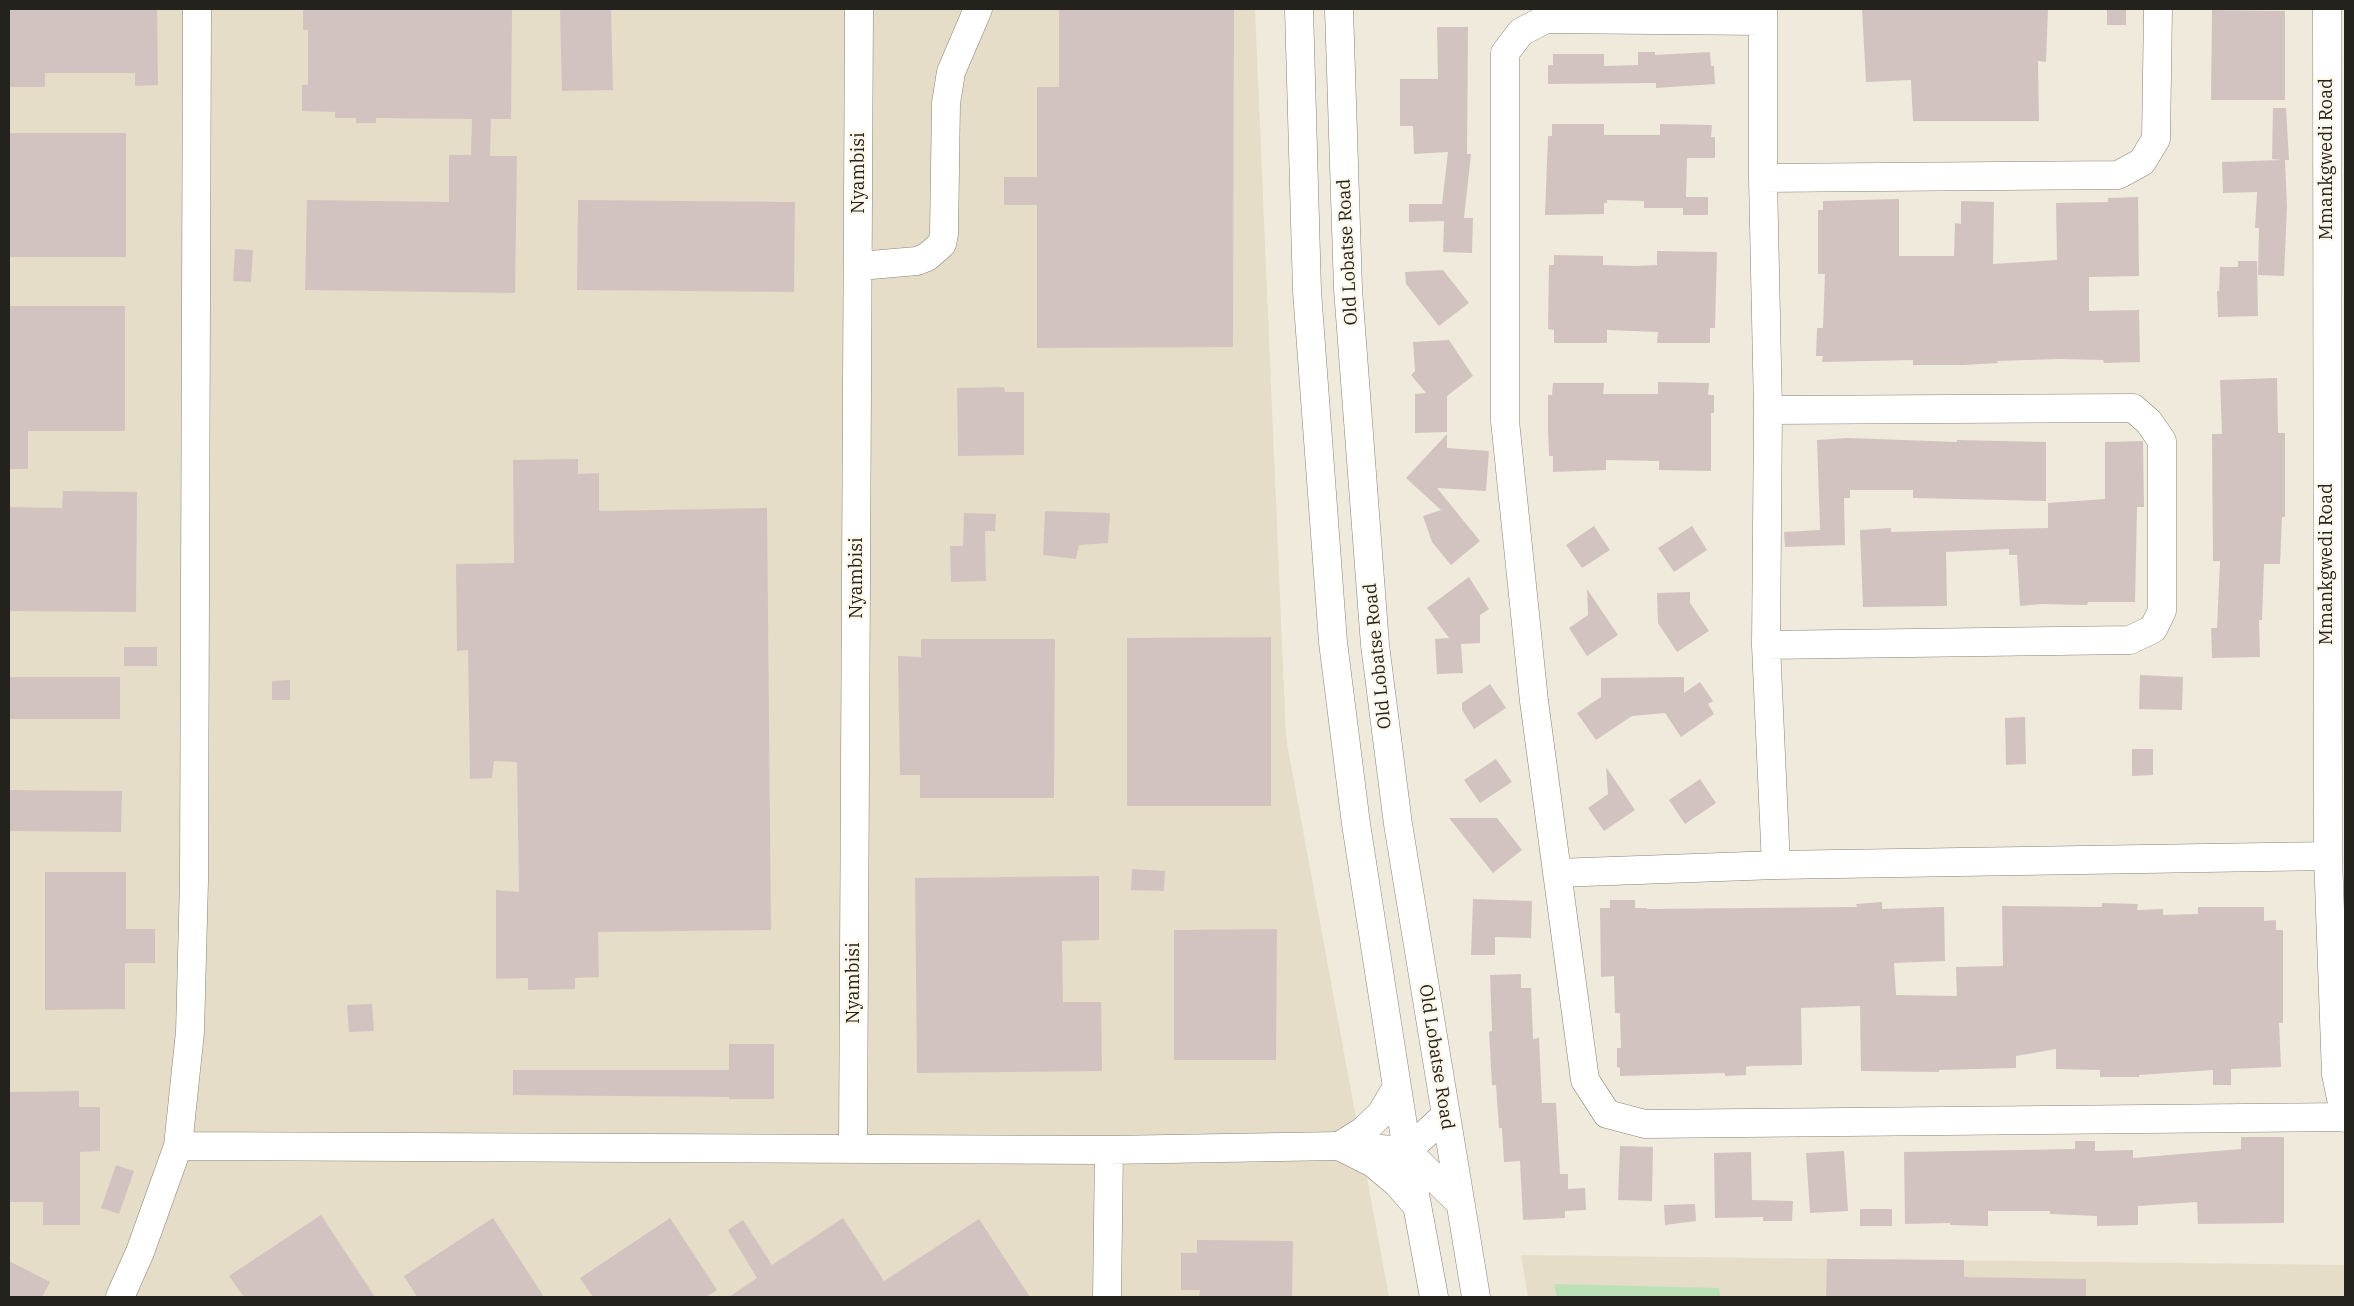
<!DOCTYPE html>
<style>
body{margin:0}
#map{position:relative;width:2354px;height:1306px;overflow:hidden;background:#efeadc;font-family:"IBM Plex Serif",serif}
canvas{display:block}
.frame{position:absolute;inset:0;border:10px solid #24221d;pointer-events:none}
</style>
<div id="map">
<canvas width="2354" height="1306"></canvas>
<div class="frame"></div>
</div>
<script>
const ctx = document.querySelector('canvas').getContext('2d');
ctx.lineJoin = 'round';
function fillPath(path, color) {
  ctx.fillStyle = color;
  ctx.fill(path, 'evenodd');
}
function poly(rows) {
  const path = new Path2D();
  for (const r of rows) {
    path.moveTo(r[0], r[1]);
    for (let i = 2; i < r.length; i += 2) path.lineTo(r[i], r[i + 1]);
  }
  return path;
}
function trace(path, color, width, dash) {
  ctx.strokeStyle = color;
  ctx.lineWidth = width;
  ctx.lineCap = dash ? 'butt' : 'round';
  ctx.setLineDash(dash || []);
  ctx.stroke(path);
}
function write(font, color, halo, rows, align = 'center') {
  ctx.font = font + ' "IBM Plex Serif",serif';
  ctx.lineWidth = 4.5;
  ctx.setLineDash([]);
  ctx.textBaseline = 'middle';
  ctx.strokeStyle = halo;
  ctx.fillStyle = color;
  for (const [text, x, y, turn = 0] of rows) {
    ctx.save();
    ctx.translate(x, y);
    ctx.rotate((+turn || 0) * Math.PI / 180);
    ctx.textAlign = isNaN(turn) ? turn : align;
    if (halo) ctx.strokeText(text, 0, 0);
    ctx.fillText(text, 0, 0);
    ctx.restore();
  }
}
const built = poly([
 [9,9,1255,9,1286,738,1389,1297,9,1297],
 [1521,1255,2345,1265,2345,1297,1528,1297]
]);
const green = poly([
 [1554,1284,1719,1288,1720,1297,1557,1297]
]);
const building = poly([
 [9,9,157,9,158,85,135,86,135,73,45,73,45,87,9,87],
 [303,9,512,9,511,119,491,119,490,156,517,156,515,293,305,290,307,200,449,202,449,155,471,155,472,119,376,118,376,123,356,123,356,118,335,118,335,112,302,111,302,85,308,85,308,30,303,30],
 [560,9,611,9,613,90,562,91],
 [1059,9,1234,9,1233,347,1037,348,1037,205,1004,205,1004,177,1037,177,1037,87,1059,87],
 [1862,9,2048,9,2046,62,2038,61,2039,121,1913,121,1911,80,1866,82],
 [2107,9,2126,9,2126,25,2107,25],
 [2212,10,2285,11,2285,100,2211,100],
 [1437,27,1468,27,1467,154,1471,154,1464,218,1473,218,1472,253,1443,252,1444,221,1409,222,1409,204,1442,204,1448,152,1414,154,1413,126,1400,126,1400,79,1438,79],
 [1638,52,1655,52,1655,55,1710,52,1711,66,1714,66,1715,84,1656,88,1656,83,1548,84,1548,65,1553,65,1553,54,1604,54,1604,66,1638,65],
 [2273,108,2286,108,2289,160,2285,160,2287,206,2284,276,2258,275,2259,228,2255,228,2257,192,2223,193,2222,162,2281,160,2272,159],
 [1552,124,1604,124,1604,135,1660,135,1660,124,1712,125,1711,137,1715,137,1715,158,1687,158,1686,197,1708,197,1708,215,1683,215,1683,208,1644,208,1644,201,1607,200,1607,203,1604,203,1604,214,1545,215,1548,136,1552,136],
 [9,133,126,133,126,257,9,257],
 [2138,197,2139,276,2089,277,2089,311,2139,310,2140,362,2104,363,2103,360,2058,359,1997,361,1998,363,1964,365,1913,365,1913,360,1822,362,1823,356,1816,356,1817,328,1823,328,1825,274,1818,274,1818,210,1823,210,1823,201,1899,199,1899,256,1954,256,1955,223,1961,224,1961,201,1994,202,1993,264,2057,260,2056,203,2108,202,2108,198],
 [578,200,795,202,794,292,577,290],
 [235,249,253,250,251,282,233,281],
 [1657,251,1717,252,1715,328,1710,328,1710,343,1657,343,1658,332,1607,330,1607,343,1554,343,1554,330,1548,329,1549,265,1554,265,1554,255,1603,256,1603,265,1636,266,1657,265],
 [2238,261,2257,261,2258,316,2218,317,2217,291,2219,291,2220,267,2238,267],
 [1443,270,1469,303,1439,326,1406,284,1405,272],
 [9,306,125,306,125,431,28,431,28,469,9,469],
 [1449,340,1473,376,1447,396,1447,432,1415,433,1415,394,1426,393,1411,375,1415,371,1413,342],
 [2277,378,2278,433,2285,433,2285,517,2282,517,2280,564,2264,564,2262,620,2259,620,2260,657,2212,658,2211,628,2217,628,2220,561,2213,561,2212,434,2222,434,2220,380],
 [1658,382,1709,383,1708,395,1714,395,1714,413,1711,413,1711,471,1659,470,1659,461,1606,460,1606,470,1553,472,1553,456,1549,456,1548,429,1548,395,1552,395,1553,383,1604,383,1603,394,1658,394],
 [1004,387,1005,392,1024,392,1024,455,958,456,957,388],
 [1447,434,1447,448,1489,451,1486,491,1437,488,1480,541,1451,565,1432,542,1423,516,1441,510,1406,478],
 [1848,438,1957,442,1957,440,2046,442,2046,501,1913,498,1913,490,1850,490,1850,498,1844,498,1845,545,1785,547,1784,532,1820,530,1817,440],
 [2143,441,2144,507,2137,507,2135,602,2088,602,2087,605,2041,604,2020,606,2017,555,2009,555,2009,549,1946,552,1947,606,1863,607,1860,530,1891,528,1891,532,2048,528,2048,503,2105,499,2105,442],
 [578,459,578,474,599,473,599,511,767,508,771,930,598,932,599,977,575,978,575,989,528,990,528,978,496,979,496,890,519,892,517,762,494,761,492,778,470,779,468,650,457,651,456,564,514,563,513,460],
 [63,491,137,492,136,612,9,611,9,507,62,508],
 [1045,511,1110,513,1108,543,1079,545,1076,559,1043,555],
 [964,513,996,514,995,531,985,531,986,581,951,582,950,546,963,546],
 [1594,526,1610,550,1582,568,1566,545],
 [1692,526,1707,550,1674,572,1658,548],
 [1469,577,1489,609,1480,615,1480,643,1461,644,1463,673,1437,674,1435,639,1449,638,1427,608],
 [1587,589,1618,635,1587,656,1569,628,1588,615],
 [1690,592,1690,603,1709,631,1677,652,1658,623,1657,593],
 [1271,637,1271,806,1127,806,1127,638],
 [921,639,1055,639,1054,798,920,798,920,775,900,775,898,656,921,657],
 [124,647,157,647,157,666,124,666],
 [2140,675,2183,677,2182,710,2139,709],
 [9,677,120,677,120,719,9,719],
 [1684,677,1684,693,1700,682,1713,701,1708,704,1714,714,1681,737,1665,713,1632,716,1596,740,1577,713,1601,697,1601,678],
 [290,680,290,700,272,700,272,681],
 [1490,684,1506,708,1474,729,1462,710,1462,703],
 [2025,717,2026,764,2006,765,2005,718],
 [2132,749,2153,749,2153,775,2132,776],
 [1496,759,1512,782,1480,803,1464,780],
 [1606,767,1635,810,1604,831,1588,808,1608,794],
 [1700,779,1716,803,1685,824,1669,800],
 [9,790,122,791,121,832,9,831],
 [1449,818,1497,818,1522,850,1493,873],
 [1132,869,1165,871,1164,891,1131,890],
 [45,872,126,872,126,929,155,929,155,963,125,963,125,1009,45,1010],
 [1099,876,1099,940,1062,941,1063,1002,1101,1002,1102,1071,917,1073,915,878],
 [1473,899,1532,901,1531,938,1495,937,1495,955,1471,955],
 [1610,900,1635,900,1635,908,1647,908,1647,909,1857,907,1856,904,1882,902,1882,909,1944,907,1945,961,1894,963,1896,995,1957,996,1956,967,2003,966,2002,906,2102,907,2102,903,2138,904,2137,910,2163,909,2163,915,2198,914,2198,907,2264,907,2264,921,2276,920,2276,930,2283,930,2283,1023,2279,1023,2281,1067,2231,1069,2231,1085,2213,1085,2213,1070,2139,1075,2139,1077,2100,1077,2100,1070,2056,1069,2056,1049,2016,1056,2016,1068,1939,1070,1939,1072,1861,1071,1860,1006,1801,1008,1802,1065,1750,1066,1746,1067,1746,1075,1725,1076,1725,1073,1620,1076,1620,1068,1617,1067,1617,1048,1621,1048,1620,1013,1615,1013,1614,976,1601,977,1600,908,1610,908],
 [1277,929,1276,1060,1174,1060,1174,930],
 [1521,974,1521,988,1531,988,1533,1039,1539,1038,1542,1103,1556,1103,1560,1174,1568,1174,1568,1189,1585,1188,1586,1210,1565,1211,1565,1218,1523,1220,1520,1161,1504,1162,1502,1128,1499,1128,1496,1085,1492,1085,1489,1032,1492,1031,1490,975],
 [372,1004,374,1031,349,1032,347,1005],
 [729,1044,774,1044,774,1099,729,1099,729,1097,513,1095,513,1070,729,1070],
 [79,1091,79,1107,100,1107,100,1151,80,1152,80,1225,43,1225,43,1202,9,1202,9,1092],
 [2241,1137,2284,1137,2284,1223,2198,1224,2197,1202,2138,1206,2138,1225,2097,1226,2097,1216,2050,1214,2050,1211,1988,1211,1988,1226,1950,1225,1950,1223,1905,1224,1904,1152,2075,1149,2075,1141,2095,1141,2095,1151,2133,1150,2133,1158,2241,1149],
 [1620,1146,1653,1147,1652,1201,1618,1200],
 [1844,1151,1848,1211,1810,1213,1806,1153],
 [1751,1152,1752,1200,1793,1201,1792,1221,1763,1221,1763,1217,1715,1218,1714,1153],
 [116,1165,134,1171,119,1214,101,1208],
 [1695,1204,1696,1221,1665,1225,1664,1205],
 [1860,1209,1892,1209,1892,1226,1860,1226],
 [321,1215,375,1297,244,1297,229,1276],
 [493,1218,544,1297,417,1297,404,1276],
 [670,1218,717,1290,706,1297,593,1297,580,1278],
 [843,1218,884,1281,979,1219,1030,1297,729,1297,757,1278,728,1230,743,1220,772,1265],
 [1197,1240,1293,1241,1292,1297,1199,1297,1200,1290,1181,1290,1181,1253,1197,1253],
 [1827,1259,1964,1260,1964,1277,2086,1279,2086,1297,1826,1297],
 [9,1261,50,1282,42,1297,9,1297]
]);
const minor = poly([
 [1763,9,1763,178,1768,410,1766,645,1776,865],
 [2327,9,2328,856,2336,1074,2345,1118],
 [1763,21,1546,19,1521,32,1505,53,1505,421,1534,701,1585,1080,1607,1114,1645,1124,2345,1117],
 [1763,178,2118,175,2142,162,2156,139,2158,9],
 [859,266,917,261,927,257,942,244,944,234,946,103,951,72,978,9],
 [1766,645,2130,640,2153,629,2162,611,2162,441,2149,422,2133,408,1768,410],
 [1557,873,1776,865,2328,856],
 [178,1146,1109,1150,1339,1146,1407,1151],
 [853,1148,859,9],
 [120,1297,140,1252,178,1146,190,1032,194,881,197,9],
 [1107,1297,1109,1150]
]);
const major = poly([
 [1299,9,1307,291,1333,642,1356,824,1407,1151,1434,1297],
 [1339,9,1348,289,1375,645,1398,824,1476,1297],
 [1397,1087,1381,1114,1363,1131,1339,1146,1373,1163,1397,1183,1417,1206],
 [1446,1115,1407,1151,1459,1202]
]);
const streetNames = [
 ["Mmankgwedi Road",2327,159,-90],
 ["Nyambisi",859,173,-90],
 ["Old Lobatse Road",1348,252,-93],
 ["Mmankgwedi Road",2327,564,-90],
 ["Nyambisi",857,578,-90],
 ["Old Lobatse Road",1378,656,-96],
 ["Nyambisi",854,983,-90],
 ["Old Lobatse Road",1436,1057,81]
];
fillPath(built, '#e5ddc8');
fillPath(green, '#bce1b8');
fillPath(building, '#d3c3c0');
trace(minor, '#888377', 29);
trace(major, '#888377', 29);
trace(minor, '#fff', 28);
trace(major, '#fff', 28);
write('18px', '#24221d', '#fcf7e9', streetNames);
</script>
